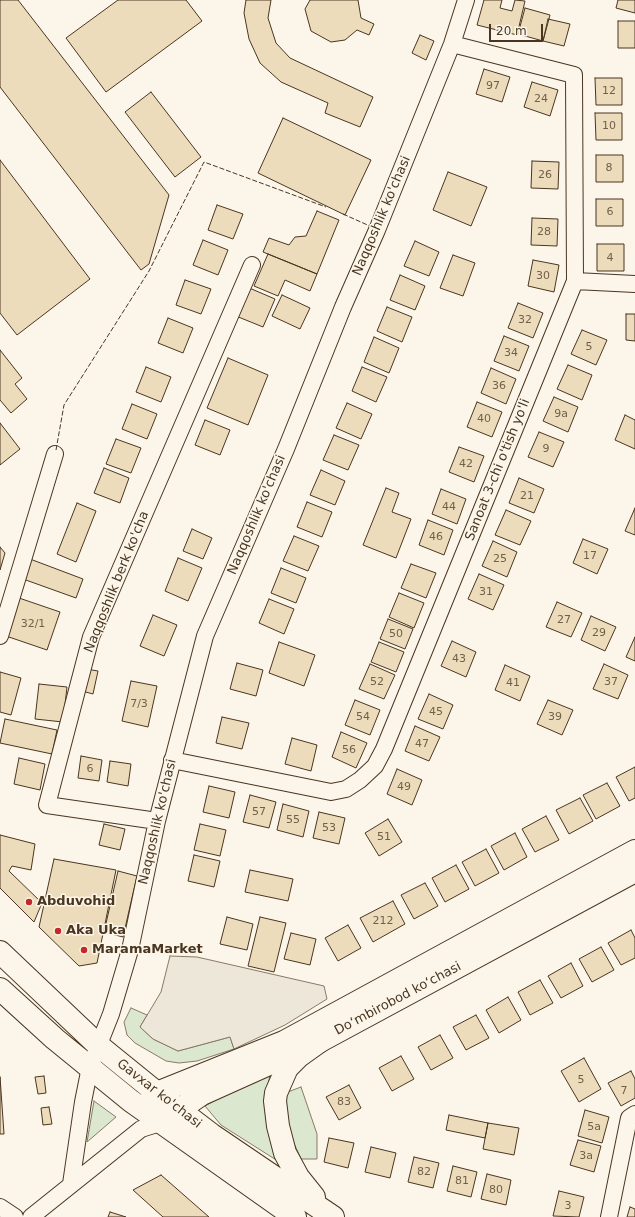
<!DOCTYPE html>
<meta charset="utf-8">
<style>
body{margin:0}
#map{position:relative;width:635px;height:1217px;overflow:hidden;background:#fbf6e9;font-family:"DejaVu Sans",sans-serif}
canvas{display:block}
.scale{position:absolute;left:489px;top:24px;width:54px;height:18px;box-sizing:border-box;border:2px solid #4a3520;border-top:0;padding-left:5px;font-size:12px;line-height:14px;white-space:nowrap;color:#4a3520;-webkit-text-stroke:3px #fbf6e9;paint-order:stroke}
</style>
<div id="map">
<canvas width="635" height="1217"></canvas>
<div class="scale">20 m</div>
</div>
<script>
const ctx = document.querySelector('canvas').getContext('2d');
ctx.lineJoin = 'round';
function fillPath(path, color) {
  ctx.fillStyle = color;
  ctx.fill(path, 'evenodd');
}
function poly(rows) {
  const path = new Path2D();
  for (const r of rows) {
    path.moveTo(r[0], r[1]);
    for (let i = 2; i < r.length; i += 2) path.lineTo(r[i], r[i + 1]);
  }
  return path;
}
function trace(path, color, width, dash) {
  ctx.strokeStyle = color;
  ctx.lineWidth = width;
  ctx.lineCap = dash ? 'butt' : 'round';
  ctx.setLineDash(dash || []);
  ctx.stroke(path);
}
function write(font, color, halo, rows, align = 'center') {
  ctx.font = font + ' "DejaVu Sans",sans-serif';
  ctx.lineWidth = 3;
  ctx.setLineDash([]);
  ctx.textBaseline = 'middle';
  ctx.strokeStyle = halo;
  ctx.fillStyle = color;
  for (const [text, x, y, turn = 0] of rows) {
    ctx.save();
    ctx.translate(x, y);
    ctx.rotate((+turn || 0) * Math.PI / 180);
    ctx.textAlign = isNaN(turn) ? turn : align;
    if (halo) ctx.strokeText(text, 0, 0);
    ctx.fillText(text, 0, 0);
    ctx.restore();
  }
}
const green = poly([
 [131,1008,147,1015,140,1027,153,1039,178,1051,230,1037,234,1049,197,1061,179,1063,166,1061,135,1043,127,1035,124,1022,131,1008],
 [268,1072,270,1075,266,1095,281,1163,221,1125,205,1106,268,1072],
 [301,1087,317,1134,317,1159,301,1159,289,1132,285,1093,301,1087],
 [94,1101,116,1117,87,1142,94,1101]
]);
const parking = poly([
 [170,956,197,957,324,986,327,999,285,1025,234,1049,230,1037,178,1051,153,1039,140,1027,161,992,170,956]
]);
const building = poly([
 [0,0,18,0,169,195,149,264,141,270,0,87,0,0],
 [118,0,186,0,202,21,106,92,66,38,118,0],
 [246,0,271,0,268,18,276,43,290,58,373,97,360,127,325,113,328,103,281,82,260,63,249,39,244,13,246,0],
 [310,0,358,0,361,18,374,24,369,35,357,30,345,40,331,42,311,31,305,9,310,0],
 [484,0,502,0,500,8,512,11,515,0,525,1,517,35,477,25,484,0],
 [618,0,635,0,635,13,616,8,618,0],
 [525,8,550,15,543,41,518,34,525,8],
 [548,19,570,24,564,46,543,41,548,19],
 [618,21,635,21,635,48,618,48,618,21],
 [420,35,434,41,426,60,412,53,420,35],
 [484,69,510,77,502,102,476,94,484,69],
 [595,78,622,78,622,105,596,105,595,78],
 [532,82,558,90,550,116,524,107,532,82],
 [151,92,201,157,175,177,125,112,151,92],
 [595,113,622,113,622,140,596,140,595,113],
 [283,118,371,160,345,215,258,173,283,118],
 [596,155,623,155,623,182,596,182,596,155],
 [0,160,90,279,17,335,0,313,0,160],
 [532,161,559,162,558,189,531,188,532,161],
 [448,172,487,187,471,226,433,210,448,172],
 [596,199,623,199,623,226,596,226,596,199],
 [217,205,243,214,233,239,208,230,217,205],
 [317,211,339,220,317,274,263,252,269,238,289,245,295,237,306,236,317,211],
 [532,218,558,219,557,246,531,245,532,218],
 [203,240,228,250,218,275,193,265,203,240],
 [415,241,439,252,429,276,404,266,415,241],
 [597,244,624,244,624,271,597,271,597,244],
 [268,254,317,274,310,291,285,280,278,296,254,286,268,254],
 [453,255,475,263,463,296,440,288,453,255],
 [533,260,559,265,554,292,528,286,533,260],
 [400,275,425,286,415,310,390,300,400,275],
 [185,280,211,289,201,314,176,305,185,280],
 [247,287,275,299,263,327,236,316,247,287],
 [282,295,310,308,300,329,272,316,282,295],
 [518,303,543,313,533,338,508,328,518,303],
 [387,307,412,317,402,342,377,331,387,307],
 [626,314,635,314,635,341,626,340,626,314],
 [168,318,193,328,183,353,158,343,168,318],
 [582,330,607,340,596,365,571,354,582,330],
 [504,336,529,346,519,371,494,361,504,336],
 [374,337,399,348,389,373,364,362,374,337],
 [0,350,22,378,15,384,27,399,11,413,0,400,0,350],
 [228,358,268,375,248,425,207,408,228,358],
 [568,365,592,375,582,400,557,389,568,365],
 [146,367,171,377,161,402,136,392,146,367],
 [362,367,387,377,376,402,352,391,362,367],
 [491,368,516,379,506,404,481,393,491,368],
 [554,397,578,407,568,432,543,421,554,397],
 [477,402,502,412,492,437,467,427,477,402],
 [347,403,372,414,361,439,336,428,347,403],
 [132,404,157,414,147,439,122,429,132,404],
 [625,415,635,420,635,449,615,440,625,415],
 [205,420,230,430,220,455,195,445,205,420],
 [0,423,20,449,0,465,0,423],
 [539,432,564,442,553,467,528,457,539,432],
 [334,435,359,445,348,470,323,460,334,435],
 [116,439,141,448,131,473,106,464,116,439],
 [459,447,484,456,474,482,449,472,459,447],
 [104,468,129,478,120,503,94,493,104,468],
 [321,470,345,481,335,505,310,495,321,470],
 [519,478,544,489,534,513,509,503,519,478],
 [386,488,399,493,392,512,411,519,396,558,363,545,386,488],
 [441,489,466,499,457,524,432,514,441,489],
 [307,502,332,512,322,537,297,527,307,502],
 [77,503,96,511,76,562,57,554,77,503],
 [635,508,635,535,625,531,635,508],
 [506,510,531,521,520,545,495,535,506,510],
 [428,520,453,530,444,555,419,545,428,520],
 [192,529,212,538,203,559,183,551,192,529],
 [294,536,319,546,308,571,283,561,294,536],
 [583,539,608,549,597,574,573,563,583,539],
 [493,541,517,552,507,577,482,566,493,541],
 [0,547,5,553,0,570,0,547],
 [178,558,202,568,188,601,165,591,178,558],
 [30,559,83,579,76,598,23,579,30,559],
 [411,564,436,573,426,598,401,588,411,564],
 [281,568,306,578,296,603,271,593,281,568],
 [479,574,504,585,493,610,468,599,479,574],
 [399,593,424,603,414,628,389,617,399,593],
 [19,598,60,612,47,650,6,636,19,598],
 [269,599,294,609,284,634,259,623,269,599],
 [557,602,582,613,571,637,546,627,557,602],
 [153,615,177,625,164,656,140,646,153,615],
 [591,616,616,627,605,651,581,640,591,616],
 [388,619,413,629,405,649,380,639,388,619],
 [635,637,635,661,626,657,635,637],
 [452,641,476,652,466,677,441,666,452,641],
 [279,642,315,655,304,686,269,673,279,642],
 [379,642,404,652,396,672,371,662,379,642],
 [237,663,263,670,256,696,230,689,237,663],
 [370,664,395,675,384,699,359,689,370,664],
 [604,664,628,675,618,699,593,689,604,664],
 [505,665,530,676,520,701,495,690,505,665],
 [86,669,98,671,93,694,82,691,86,669],
 [0,672,21,678,11,715,0,712,0,672],
 [131,681,157,686,148,727,122,721,131,681],
 [39,684,67,687,63,722,35,719,39,684],
 [429,694,453,705,443,729,418,719,429,694],
 [355,700,380,710,370,735,345,725,355,700],
 [548,700,573,710,562,735,537,724,548,700],
 [222,717,249,723,242,749,216,743,222,717],
 [5,719,57,730,52,754,0,743,5,719],
 [415,726,440,737,429,761,405,751,415,726],
 [341,732,367,743,356,768,332,757,341,732],
 [292,738,317,745,311,771,285,764,292,738],
 [81,756,102,760,99,781,78,778,81,756],
 [19,758,45,764,40,790,14,784,19,758],
 [110,761,131,764,128,786,107,782,110,761],
 [635,767,635,798,629,801,616,777,635,767],
 [397,769,422,780,412,805,387,794,397,769],
 [607,783,620,806,596,819,583,795,607,783],
 [209,786,235,792,229,818,203,812,209,786],
 [250,795,276,802,269,828,243,822,250,795],
 [580,798,593,821,569,834,556,810,580,798],
 [283,804,309,811,303,837,277,830,283,804],
 [319,812,345,818,339,844,313,838,319,812],
 [546,816,559,840,535,852,522,829,546,816],
 [388,819,402,842,379,856,365,833,388,819],
 [104,824,125,829,120,850,99,845,104,824],
 [200,824,226,830,220,856,194,850,200,824],
 [515,833,527,857,504,870,491,846,515,833],
 [0,835,35,844,31,870,12,866,9,871,42,903,34,922,0,888,0,835],
 [486,849,499,873,475,886,462,862,486,849],
 [194,855,220,861,214,887,188,881,194,855],
 [54,859,116,870,97,963,79,966,39,927,54,859],
 [456,865,469,889,445,902,432,878,456,865],
 [250,870,293,879,288,901,245,892,250,870],
 [118,871,137,876,123,937,104,932,118,871],
 [425,883,438,906,414,919,401,895,425,883],
 [393,901,405,924,373,942,360,918,393,901],
 [227,917,253,924,247,950,220,944,227,917],
 [260,917,286,923,274,972,248,966,260,917],
 [348,925,361,948,338,961,325,938,348,925],
 [631,930,635,938,635,958,621,965,608,943,631,930],
 [291,933,316,939,310,965,284,959,291,933],
 [601,947,614,970,592,982,579,959,601,947],
 [571,963,583,986,561,998,548,976,571,963],
 [540,980,553,1003,530,1015,518,992,540,980],
 [508,997,521,1020,499,1033,486,1010,508,997],
 [476,1015,489,1038,466,1050,453,1027,476,1015],
 [440,1035,453,1058,431,1070,418,1047,440,1035],
 [401,1056,414,1079,392,1091,379,1068,401,1056],
 [584,1058,601,1089,579,1102,561,1071,584,1058],
 [631,1071,635,1079,635,1098,621,1106,608,1083,631,1071],
 [44,1076,46,1093,38,1094,35,1077,44,1076],
 [0,1077,4,1134,0,1134,0,1077],
 [349,1085,361,1108,339,1120,326,1097,349,1085],
 [49,1107,52,1124,43,1125,41,1108,49,1107],
 [585,1110,609,1117,602,1143,578,1136,585,1110],
 [449,1115,488,1123,485,1138,446,1130,449,1115],
 [488,1123,519,1128,514,1155,483,1149,488,1123],
 [329,1138,354,1143,348,1168,324,1162,329,1138],
 [578,1140,601,1146,594,1172,570,1165,578,1140],
 [371,1147,396,1153,390,1178,365,1172,371,1147],
 [414,1157,439,1163,433,1188,408,1182,414,1157],
 [453,1166,477,1172,471,1197,447,1191,453,1166],
 [487,1174,511,1180,506,1205,481,1199,487,1174],
 [161,1175,209,1217,163,1217,133,1190,161,1175],
 [559,1191,584,1197,579,1217,553,1216,559,1191],
 [630,1207,635,1209,635,1217,627,1217,630,1207],
 [110,1212,126,1217,108,1217,110,1212]
]);
const street = poly([
 [575,281,635,284],
 [0,636,55,454],
 [172,760,331,792,346,789,360,780,375,766,384,749,575,281,574,75,452,44],
 [157,821,47,805,91,637,252,265],
 [71,1184,83,1102,90,1067,111,1014,130,950,157,821,205,636,286,449,343,307,377,230,452,44,466,0],
 [0,1207,15,1217],
 [31,1217,141,1129,160,1123],
 [609,1217,629,1118,635,1114]
]);
const secondary = poly([
 [146,1106,157,1093,284,1042,635,851],
 [163,1121,202,1094,320,1041,635,871]
]);
const primary = poly([
 [0,952,99,1046,157,1093,212,1135,333,1217],
 [0,989,55,1039,131,1101,295,1217],
 [314,1197,298,1177,285,1153,278,1126,275,1101,276,1093,287,1068,299,1056,320,1041]
]);
const fence = poly([
 [343,214,372,227],
 [56,450,64,405,149,271,204,162,326,207]
]);
const markers = [
 [29,902,4,"#c62828"],
 [58,931,4,"#c62828"],
 [84,950,4,"#c62828"]
];
const numberNames = [
 ["97",493,86],
 ["12",609,91],
 ["24",541,99],
 ["10",609,126],
 ["8",609,168],
 ["26",545,175],
 ["6",610,212],
 ["28",544,232],
 ["4",610,258],
 ["30",543,276],
 ["32",525,320],
 ["5",589,347],
 ["34",511,353],
 ["36",499,386],
 ["9а",561,414],
 ["40",484,419],
 ["9",546,449],
 ["42",466,464],
 ["21",527,496],
 ["44",449,507],
 ["46",436,537],
 ["17",590,556],
 ["25",500,559],
 ["31",486,592],
 ["27",564,620],
 ["32/1",33,624],
 ["29",599,633],
 ["50",396,634],
 ["43",459,659],
 ["52",377,682],
 ["37",611,682],
 ["41",513,683],
 ["7/3",139,704],
 ["45",436,712],
 ["54",363,717],
 ["39",555,717],
 ["47",422,744],
 ["56",349,750],
 ["6",90,769],
 ["49",404,787],
 ["57",259,812],
 ["55",293,820],
 ["53",329,828],
 ["51",384,837],
 ["212",383,921],
 ["5",581,1080],
 ["7",624,1091],
 ["83",344,1102],
 ["5а",594,1127],
 ["3а",586,1156],
 ["82",424,1172],
 ["81",462,1181],
 ["80",496,1190],
 ["3",568,1206]
];
const streetNames = [
 ["Naqqoshlik ko'chasi",382,216,-67],
 ["Sanoat 3-chi o'tish yo'li",498,470,-68],
 ["Naqqoshlik ko'chasi",257,515,-67],
 ["Naqqoshlik berk ko'cha",117,582,-68],
 ["Naqqoshlik ko'chasi",158,822,-77],
 ["Doʻmbirobod koʻchasi",398,999,-28],
 ["Gavxar ko'chasi",159,1094,38]
];
const poiNames = [
 ["Abduvohid",37,902],
 ["Aka Uka",66,931],
 ["MaramaMarket",92,950]
];
fillPath(green, '#dce7d0');
trace(green, '#887966', 1);
fillPath(parking, '#ede7d9');
trace(parking, '#887966', 1);
fillPath(building, '#ecdcbc');
trace(building, '#4a3520', 1);
trace(street, '#4a3520', 18);
trace(secondary, '#4a3520', 24);
trace(primary, '#4a3520', 24);
trace(street, '#fbf6e9', 16);
trace(secondary, '#fbf6e9', 22);
trace(primary, '#fbf6e9', 22);
trace(fence, '#4a3520', 1, [5, 2]);
for (const [x, y, r, color] of markers) {
  const dot = new Path2D();
  dot.arc(x, y, r, 0, 2 * Math.PI);
  ctx.fillStyle = color;
  ctx.fill(dot);
  trace(dot, '#fbf6e9', 1.5);
}
write('11px', '#725f47', null, numberNames);
write('13px', '#4a3520', '#fbf6e9', streetNames);
write('bold 13px', '#4a3520', '#fbf6e9', poiNames, 'left');
</script>
